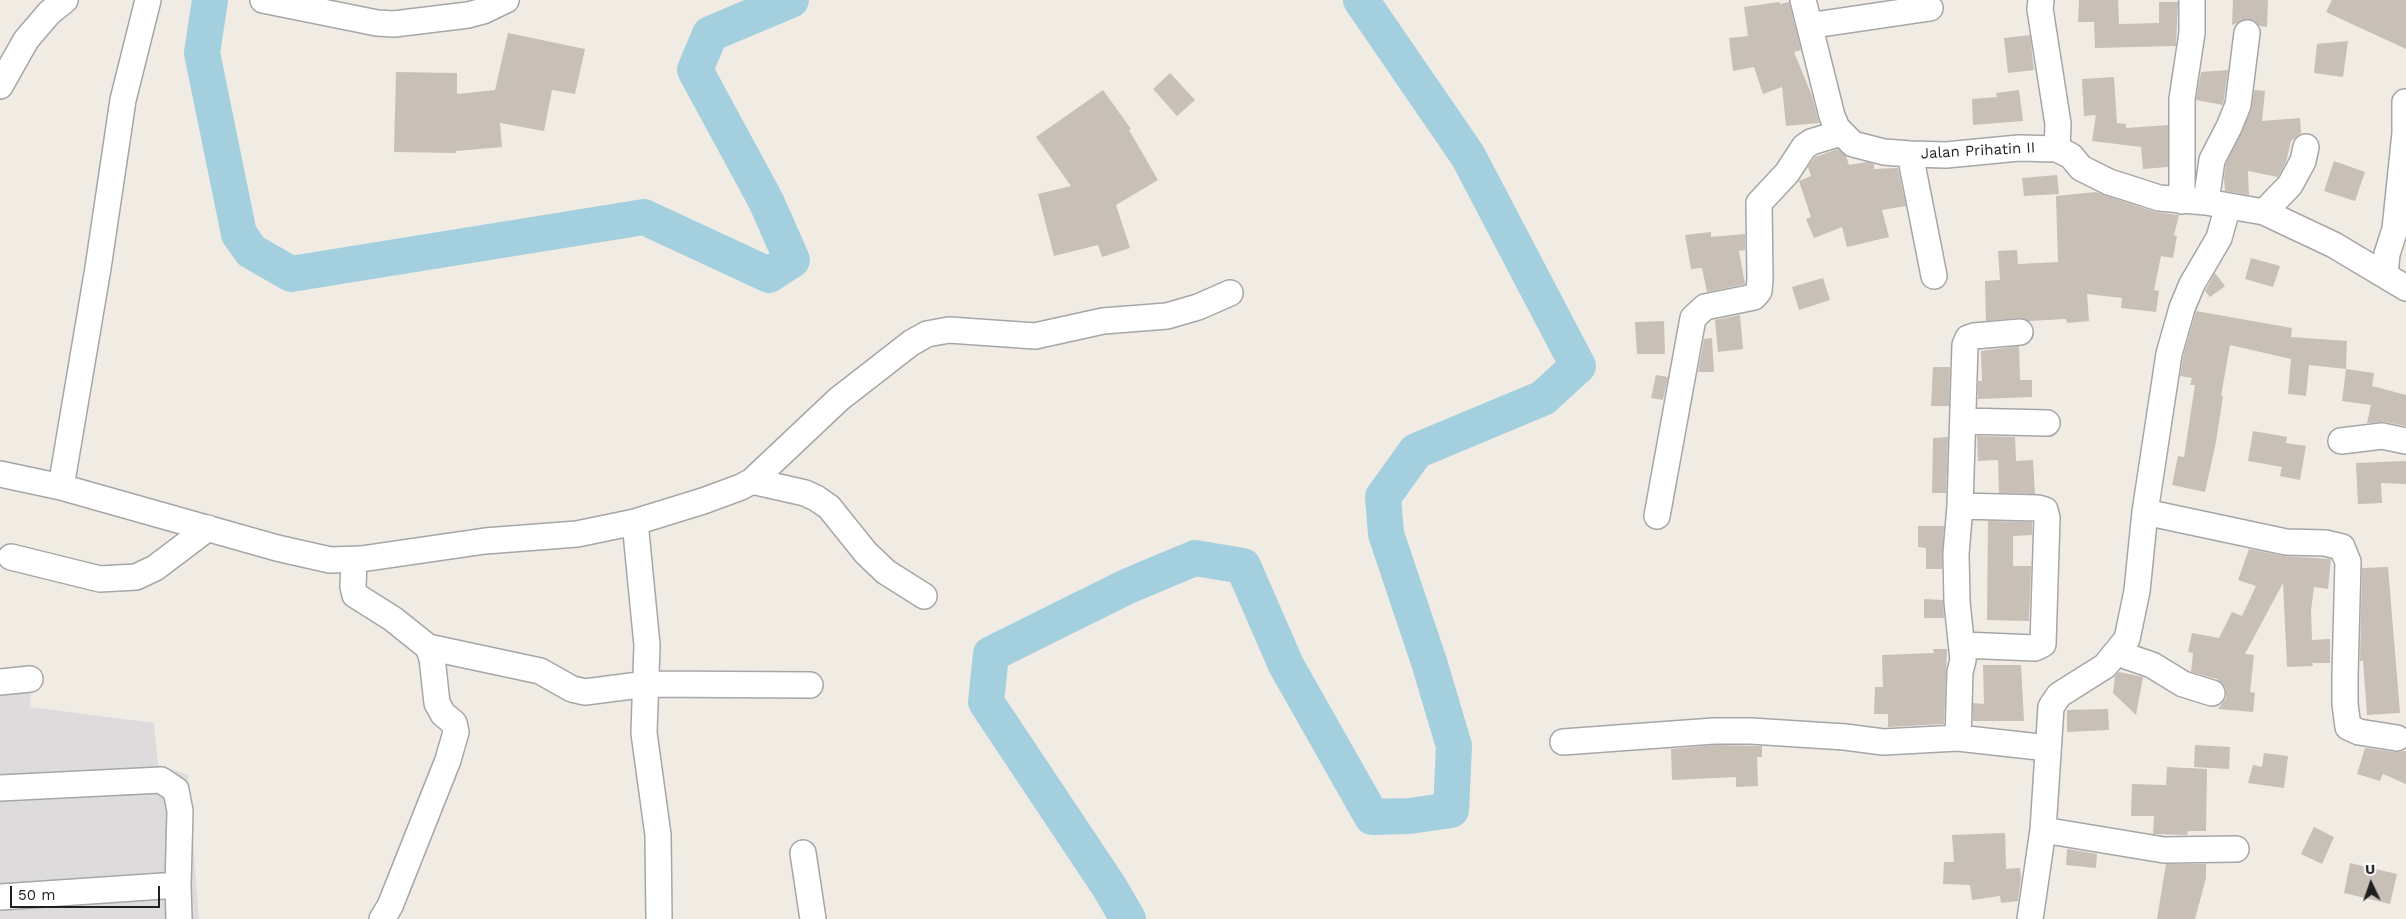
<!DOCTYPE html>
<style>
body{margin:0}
#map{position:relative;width:2406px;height:919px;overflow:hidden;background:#f0ece4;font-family:"Work Sans",sans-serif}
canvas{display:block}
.north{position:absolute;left:2346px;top:859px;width:50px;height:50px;-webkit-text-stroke:4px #fff;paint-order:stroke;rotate:357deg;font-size:14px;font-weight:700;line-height:20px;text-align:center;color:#1f1f1f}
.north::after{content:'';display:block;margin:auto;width:18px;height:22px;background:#1f1f1f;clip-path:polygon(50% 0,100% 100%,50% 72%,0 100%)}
.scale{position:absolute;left:10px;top:886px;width:150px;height:22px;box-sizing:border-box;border:2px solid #1f1f1f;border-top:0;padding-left:6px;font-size:15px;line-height:18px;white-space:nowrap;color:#1f1f1f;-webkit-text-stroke:4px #fff;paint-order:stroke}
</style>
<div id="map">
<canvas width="2406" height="919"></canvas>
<div class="north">U</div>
<div class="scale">50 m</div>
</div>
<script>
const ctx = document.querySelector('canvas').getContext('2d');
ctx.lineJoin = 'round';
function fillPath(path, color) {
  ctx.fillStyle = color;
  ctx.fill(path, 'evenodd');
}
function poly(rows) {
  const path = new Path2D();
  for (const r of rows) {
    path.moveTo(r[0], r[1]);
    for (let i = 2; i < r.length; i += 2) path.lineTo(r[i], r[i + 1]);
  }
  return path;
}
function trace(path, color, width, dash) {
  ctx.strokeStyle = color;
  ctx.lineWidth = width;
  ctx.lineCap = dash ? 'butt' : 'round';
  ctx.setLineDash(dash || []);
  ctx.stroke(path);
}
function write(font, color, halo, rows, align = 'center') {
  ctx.font = font + ' "Work Sans",sans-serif';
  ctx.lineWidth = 5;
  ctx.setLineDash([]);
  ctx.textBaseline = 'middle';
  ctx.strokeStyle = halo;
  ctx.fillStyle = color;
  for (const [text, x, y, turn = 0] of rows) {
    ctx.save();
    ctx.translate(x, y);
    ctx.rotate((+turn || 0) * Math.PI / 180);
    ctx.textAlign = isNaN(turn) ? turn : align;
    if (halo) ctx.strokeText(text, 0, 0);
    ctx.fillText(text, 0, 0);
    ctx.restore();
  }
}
const residential = poly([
 [33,665,30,707,154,723,158,765,188,775,199,919,0,919,0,668]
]);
const river = poly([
 [210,0,202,53,239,234,251,251,291,274,644,217,769,275,792,260,766,201,695,70,710,34,791,0],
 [1128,919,1110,888,986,702,991,654,1128,586,1195,558,1243,566,1286,665,1372,817,1410,816,1451,810,1454,746,1429,662,1386,534,1383,497,1416,451,1543,398,1578,366,1468,156,1361,0]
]);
const building = poly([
 [2079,0,2118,0,2119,24,2159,23,2159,2,2178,2,2176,46,2095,48,2094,22,2078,22],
 [2233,0,2268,0,2267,27,2259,26,2255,21,2248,19,2232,25],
 [2332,0,2406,0,2406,49,2326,12],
 [1779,2,1780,4,1789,2,1801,50,1794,52,1812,96,1819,123,1786,126,1782,87,1763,94,1754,67,1733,71,1729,38,1748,36,1744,7],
 [508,33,585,49,575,94,552,90,544,131,500,123,502,147,456,151,456,153,394,152,396,72,457,73,457,94,495,90],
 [2030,35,2034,70,2008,73,2004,38],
 [2348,41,2343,77,2314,73,2317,44],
 [2228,70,2223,105,2196,100,2201,72],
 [1170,73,1195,100,1177,116,1153,89],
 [2114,77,2117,123,2126,124,2126,128,2168,125,2168,167,2143,169,2141,147,2092,141,2096,115,2084,116,2082,79],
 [1103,90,1131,129,1129,130,1158,180,1116,205,1130,248,1102,257,1098,245,1054,256,1038,194,1071,186,1036,137],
 [2019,90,2023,121,1973,125,1972,99,1997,97,1996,93],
 [2254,90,2265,91,2262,121,2300,118,2301,133,2291,141,2286,162,2278,177,2248,171,2249,195,2225,191,2224,178,2226,164,2251,110],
 [1838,149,1846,156,1849,165,1867,162,1874,164,1874,169,1898,168,1906,206,1882,210,1889,237,1847,247,1842,227,1814,238,1806,219,1811,217,1799,181,1811,176,1808,167,1815,157],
 [2334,161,2365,172,2355,201,2324,191],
 [2057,175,2059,194,2024,196,2022,178],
 [2096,192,2155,212,2179,215,2174,235,2177,236,2173,258,2161,256,2154,290,2159,291,2156,312,2121,308,2122,298,2087,294,2089,321,2067,323,2066,319,2029,321,2019,318,1986,321,1985,281,2000,280,1998,251,2017,250,2018,264,2058,262,2056,196],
 [1711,232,1711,237,1745,234,1745,250,1739,251,1745,284,1707,292,1702,268,1691,269,1685,235],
 [2251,258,2280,266,2273,287,2245,279],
 [2215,273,2225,286,2210,297,2205,291],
 [1823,278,1830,300,1799,310,1792,287],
 [2196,311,2292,328,2291,337,2347,341,2346,369,2309,365,2306,396,2288,394,2291,359,2230,345,2221,396,2223,396,2216,442,2205,492,2172,485,2178,456,2184,457,2195,385,2190,385,2192,378,2180,376,2183,357],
 [1740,315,1743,349,1718,352,1715,320],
 [1664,321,1665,354,1637,354,1635,322],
 [1712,338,1714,372,1698,372,1704,339],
 [2019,346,2020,380,2032,380,2032,397,1978,399,1978,381,1982,381,1981,351],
 [1933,367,1950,367,1949,406,1931,406],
 [2346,369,2374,373,2372,386,2406,395,2406,426,2385,422,2367,423,2371,405,2342,401],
 [1656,375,1668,377,1663,400,1651,398],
 [2253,431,2287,437,2286,443,2306,446,2300,480,2280,476,2282,467,2248,461],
 [1977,436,2015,437,2016,461,2033,460,2035,494,1999,493,1998,460,1978,461],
 [1948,437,1946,493,1932,493,1933,438],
 [2406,461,2406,484,2381,483,2382,503,2358,504,2356,463],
 [1988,521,2032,522,2032,535,2013,536,2013,566,2031,566,2029,621,1987,620],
 [1918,526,1944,526,1942,569,1926,569,1926,548,1918,547],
 [2249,549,2283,556,2331,559,2328,589,2314,587,2311,611,2312,640,2330,639,2330,663,2312,663,2313,666,2287,667,2283,583,2245,654,2254,655,2250,692,2255,693,2253,712,2218,709,2226,698,2226,689,2217,679,2191,672,2193,653,2188,652,2192,633,2219,638,2232,612,2242,616,2256,586,2238,580],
 [2388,567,2400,713,2367,715,2363,661,2360,661,2362,568],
 [1924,599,1943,600,1944,618,1924,618],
 [1933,649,1947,649,1944,724,1888,727,1888,714,1874,714,1875,687,1883,687,1882,655,1934,653],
 [1983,665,2021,665,2024,721,1973,721,1973,703,1984,704],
 [2119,672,2143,677,2136,715,2113,693,2115,676],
 [2108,709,2109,730,2067,732,2067,710],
 [1715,745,1762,746,1762,757,1757,757,1758,786,1736,787,1736,777,1672,780,1671,749],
 [2195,745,2230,747,2229,769,2194,767],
 [2365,748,2395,752,2406,751,2406,784,2383,774,2380,781,2357,774],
 [2264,753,2288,756,2284,788,2248,783,2253,765,2262,767],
 [2167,767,2207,769,2206,831,2188,831,2187,835,2153,834,2154,816,2131,816,2132,784,2166,785],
 [2314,827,2334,837,2322,864,2301,854],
 [2005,833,2006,869,2020,868,2021,878,2018,901,2001,903,2000,896,1972,900,1970,885,1943,884,1944,862,1954,862,1952,835],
 [2067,849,2097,854,2096,868,2066,865],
 [2350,863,2397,874,2390,904,2344,893],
 [2166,864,2206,864,2206,878,2195,919,2157,919]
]);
const minor = poly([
 [263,0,377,23,394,24,468,15,483,11,506,0],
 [1803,0,1832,116,1837,128,1853,144,1884,152,1910,154,1946,155,2019,148,2057,149,2071,156,2081,168,2109,182,2125,187,2159,198,2206,202,2264,212,2334,245,2406,288],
 [2041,0,2040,9,2058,124,2057,149],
 [1821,24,1930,8],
 [0,86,26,40,49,13,65,0],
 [1910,154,1934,276],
 [2182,201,2182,99,2192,33,2192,0],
 [2206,202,2212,160,2229,127,2238,105,2247,33],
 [2264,212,2290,185,2303,161,2306,147],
 [2385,274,2387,254,2395,229,2405,133,2405,102],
 [1963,421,2047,423],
 [2341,441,2382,436,2406,441],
 [0,474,61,487,277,548,330,560,361,559,485,541,577,534,635,522,647,645,644,733,658,835,659,919],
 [752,481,805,493,816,498,829,507,866,553,886,572,924,596],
 [61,487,98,268,123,100,148,0],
 [1960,506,2038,508,2045,510,2047,518,2043,644,2035,648,1962,645],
 [2145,512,2286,542,2325,543,2342,547,2348,562,2345,676,2345,704,2348,727,2359,732,2397,738],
 [1657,516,1693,318,1705,307,1754,297,1759,291,1760,279,1759,203,1787,173,1804,147,1811,142,1834,135,1837,128],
 [635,522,703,501,741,487,752,481,839,399,911,343,927,334,949,330,1035,336,1103,321,1167,316,1198,307,1230,293],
 [11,557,100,579,136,577,155,568,208,528],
 [354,560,353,587,355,595,393,619,428,647,432,658,437,703,443,714,454,723,456,732,448,760,390,906,382,919],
 [428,647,540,671,572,689,585,692,647,684,810,685],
 [2117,653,2152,665,2183,684,2212,693],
 [0,682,30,679],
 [1958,738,1960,672,1963,660,1957,602,1956,554,1960,506,1965,345,1968,338,1974,336,2020,332],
 [1563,742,1714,731,1751,731,1845,737,1883,742,1958,738,2048,748],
 [0,788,161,780,176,790,180,811,178,885,179,919],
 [2043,830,2164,850,2236,849],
 [803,853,813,919],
 [0,897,178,885],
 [2030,919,2043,830,2051,707,2059,695,2105,666,2127,639,2137,591,2145,512,2169,354,2182,308,2192,284,2219,238,2228,206]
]);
const streetNames = [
 ["Jalan Prihatin II",1978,151,-3]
];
fillPath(residential, '#dddbdb');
trace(river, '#a3cfdf', 36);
fillPath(building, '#c8bfb7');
trace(minor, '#a6a6a6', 28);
trace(minor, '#fff', 25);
write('15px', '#1f1f1f', '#fff', streetNames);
</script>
